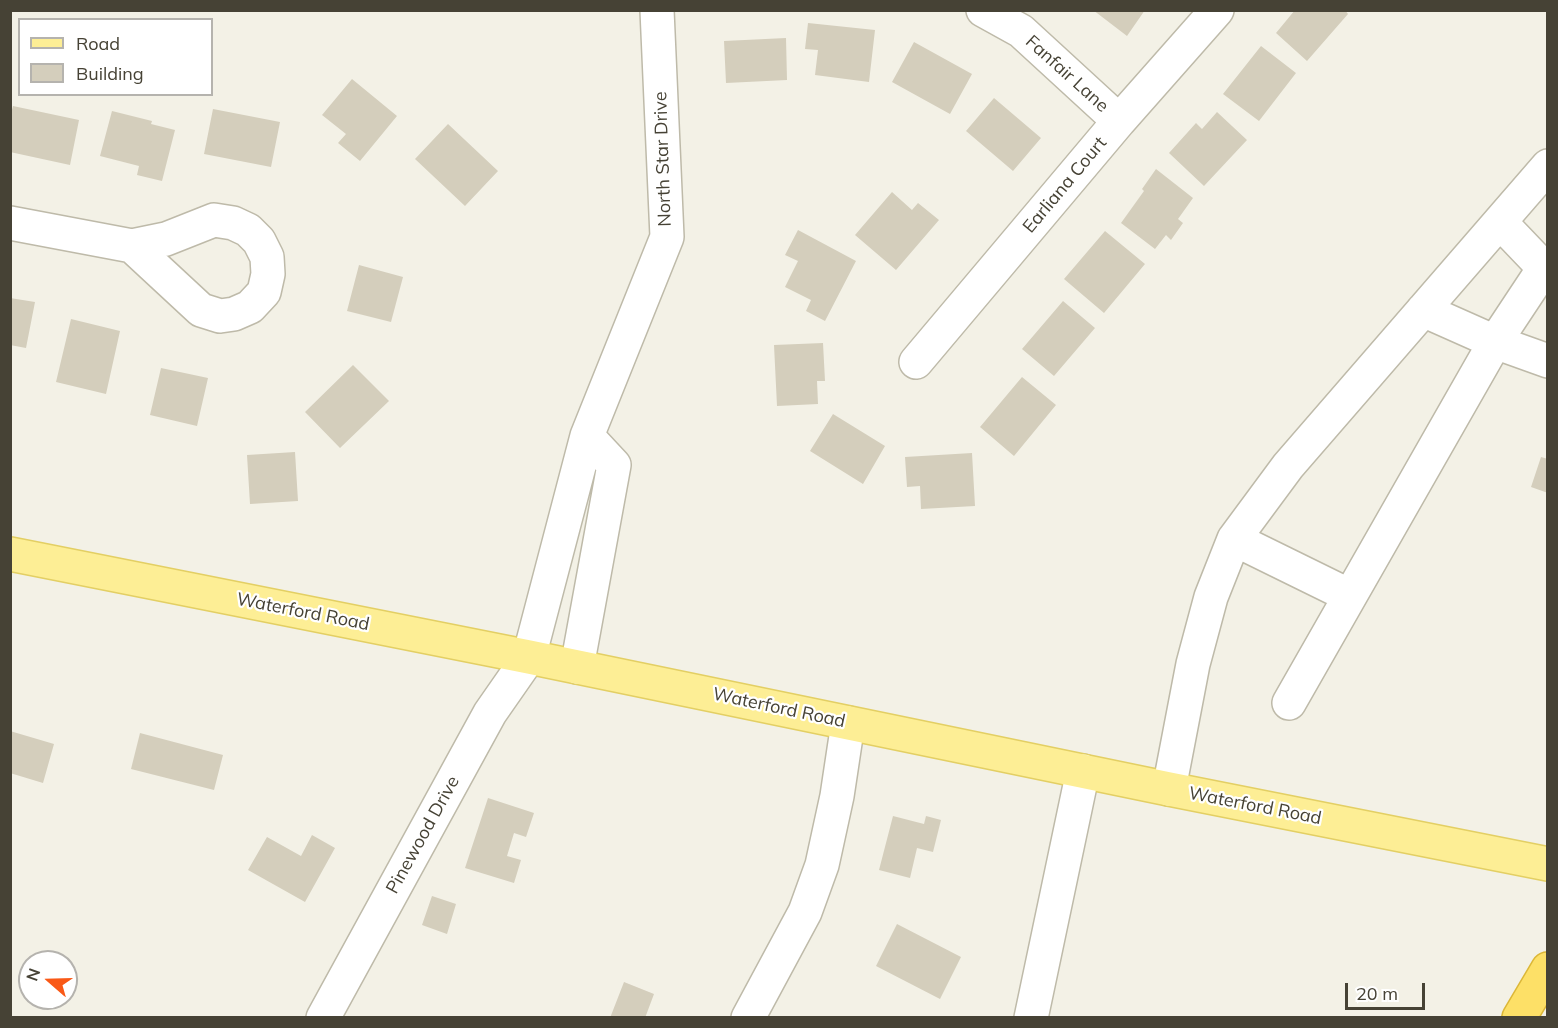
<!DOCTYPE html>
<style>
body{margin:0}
#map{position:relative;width:1558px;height:1028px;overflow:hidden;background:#f3f1e6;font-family:Mulish,sans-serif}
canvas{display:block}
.frame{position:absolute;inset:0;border:12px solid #464235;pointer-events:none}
.legend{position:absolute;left:18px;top:18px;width:195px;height:78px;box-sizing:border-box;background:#fff;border:2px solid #b5b3ae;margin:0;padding:8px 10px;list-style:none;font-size:18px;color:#464235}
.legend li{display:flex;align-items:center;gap:12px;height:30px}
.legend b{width:30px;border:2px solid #b5b3ae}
.north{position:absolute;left:18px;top:950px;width:60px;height:60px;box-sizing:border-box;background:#fff;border:2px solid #b5b3ae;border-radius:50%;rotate:290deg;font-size:16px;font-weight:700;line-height:24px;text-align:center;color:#464235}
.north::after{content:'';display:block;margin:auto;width:21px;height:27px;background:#f95917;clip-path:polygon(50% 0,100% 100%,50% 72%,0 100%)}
.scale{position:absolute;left:1345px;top:983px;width:80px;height:27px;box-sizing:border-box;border:3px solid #464235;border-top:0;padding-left:8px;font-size:18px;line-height:21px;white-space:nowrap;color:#464235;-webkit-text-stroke:4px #fff;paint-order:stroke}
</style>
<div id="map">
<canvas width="1558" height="1028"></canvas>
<div class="frame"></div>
<ul class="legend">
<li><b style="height:8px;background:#fdee95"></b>Road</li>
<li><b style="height:16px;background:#d4cebc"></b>Building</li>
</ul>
<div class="north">N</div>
<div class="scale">20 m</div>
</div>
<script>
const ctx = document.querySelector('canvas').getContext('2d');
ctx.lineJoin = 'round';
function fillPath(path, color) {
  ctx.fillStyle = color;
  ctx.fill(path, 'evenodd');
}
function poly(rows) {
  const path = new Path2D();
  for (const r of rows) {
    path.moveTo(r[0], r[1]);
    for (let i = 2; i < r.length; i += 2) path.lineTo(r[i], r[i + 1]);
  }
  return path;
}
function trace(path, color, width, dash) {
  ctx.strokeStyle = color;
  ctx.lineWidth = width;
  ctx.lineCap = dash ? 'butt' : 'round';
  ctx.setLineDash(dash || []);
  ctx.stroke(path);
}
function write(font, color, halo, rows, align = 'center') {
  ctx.font = font + ' Mulish,sans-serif';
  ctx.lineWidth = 4.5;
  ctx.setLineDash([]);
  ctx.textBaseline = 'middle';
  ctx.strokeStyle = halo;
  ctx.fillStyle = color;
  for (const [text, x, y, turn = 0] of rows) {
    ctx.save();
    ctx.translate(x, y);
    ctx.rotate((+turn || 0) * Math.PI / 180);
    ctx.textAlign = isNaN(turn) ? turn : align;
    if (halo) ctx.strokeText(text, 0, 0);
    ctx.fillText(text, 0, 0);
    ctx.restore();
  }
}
const building = poly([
 [1093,10,1145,10,1127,36],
 [1295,10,1345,10,1348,14,1307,61,1276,33],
 [808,23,875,30,869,82,815,75,818,50,805,49],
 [786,38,787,80,726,83,724,41],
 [914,42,972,74,950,114,892,82],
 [1261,46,1296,73,1259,121,1223,94],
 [352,79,397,116,360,161,338,143,346,134,322,115],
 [994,98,1041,138,1013,171,966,131],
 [13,106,79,120,70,165,10,152,10,117],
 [213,109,280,122,271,167,204,154],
 [112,111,152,121,151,124,175,130,162,181,137,175,139,166,100,156],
 [1217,112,1247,140,1204,186,1169,153,1196,123,1202,129],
 [448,124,498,171,465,206,415,159],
 [1156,169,1193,198,1178,219,1183,223,1171,240,1166,235,1155,249,1121,223,1144,191,1142,189],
 [892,192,912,210,918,203,939,220,896,270,855,235],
 [798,230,856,261,825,321,806,311,811,300,785,287,798,261,785,255],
 [1105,231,1145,264,1104,313,1064,279],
 [359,265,403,277,391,322,347,311],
 [10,298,35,302,26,348,10,345],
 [1063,301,1095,328,1054,376,1022,349],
 [71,319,120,331,106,394,56,382],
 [823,343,825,381,817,381,818,404,777,406,774,345],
 [353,365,389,401,340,448,305,412],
 [161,368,208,378,197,426,150,415],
 [1022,377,1056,405,1014,456,980,427],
 [833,414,885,446,863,484,810,451],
 [295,452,298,501,250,504,247,455],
 [972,453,975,506,921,509,920,486,907,487,905,457],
 [1541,457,1548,459,1548,493,1531,487],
 [10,731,54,744,43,783,10,773],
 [140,733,223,755,214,790,131,769],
 [488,798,534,813,526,837,514,833,507,856,521,860,514,883,465,868],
 [893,816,924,824,926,816,941,820,933,852,917,848,910,878,879,870],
 [312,835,335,848,305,902,248,870,267,837,301,856],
 [432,896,456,904,447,934,422,925],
 [897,924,961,957,940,999,876,966],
 [624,982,654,994,645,1018,610,1018]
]);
const minor = poly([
 [983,10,1021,31,1119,121],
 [10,223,132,246,166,239,214,220,233,223,248,230,259,241,267,257,268,274,264,292,250,307,234,314,220,316,201,310,132,246],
 [1423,310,1495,342,1548,361],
 [916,362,1119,121,1217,10],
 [1234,539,1350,596],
 [577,667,614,465,587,436],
 [1289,703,1495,342,1544,268,1500,222],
 [1169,789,1193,664,1211,597,1234,539,1288,466,1548,166],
 [323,1018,490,713,529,657,587,436,667,237,657,10],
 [748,1018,805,912,822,865,837,796,848,723],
 [1031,1018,1083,771]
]);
const major = poly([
 [10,554,529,657,1169,789,1548,864]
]);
const highway = poly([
 [1519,1018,1548,969]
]);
const streetNames = [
 ["Fanfair Lane",1067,74,42],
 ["North Star Drive",663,159,-92],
 ["Earliana Court",1065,185,-50],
 ["Waterford Road",303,612,11],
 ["Waterford Road",779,708,12],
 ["Waterford Road",1255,806,11],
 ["Pinewood Drive",423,835,-61]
];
fillPath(building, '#d4cebc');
trace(minor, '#bebaa9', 36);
trace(major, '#e3cf64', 36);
trace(highway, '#dcb737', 36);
trace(minor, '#fff', 33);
trace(major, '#fdee95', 33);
trace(highway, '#fde067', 33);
write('18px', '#464235', '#fff', streetNames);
</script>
